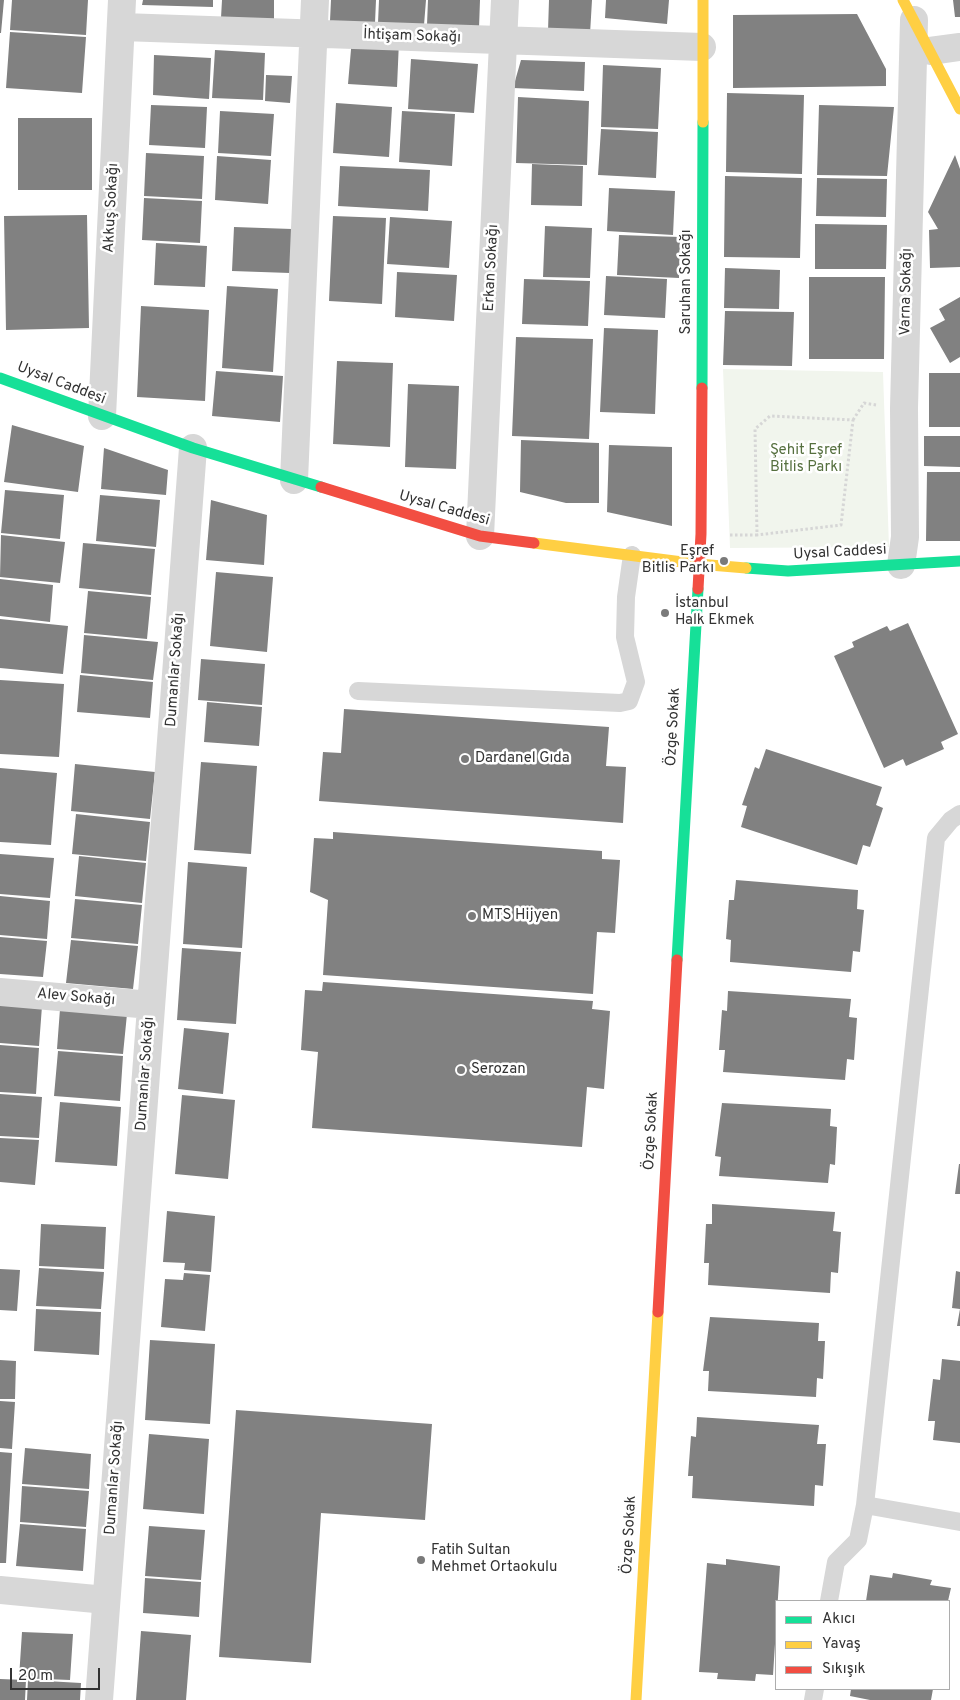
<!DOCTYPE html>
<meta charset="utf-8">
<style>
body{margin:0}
#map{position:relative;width:960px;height:1700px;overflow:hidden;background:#fff;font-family:Overpass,sans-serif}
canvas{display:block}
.legend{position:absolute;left:775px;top:1600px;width:175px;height:90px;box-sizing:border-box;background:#fff;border:1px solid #adadad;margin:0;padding:6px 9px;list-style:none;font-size:15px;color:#333}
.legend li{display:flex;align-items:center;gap:10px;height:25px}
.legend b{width:25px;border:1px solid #adadad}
.scale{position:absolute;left:10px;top:1668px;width:90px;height:22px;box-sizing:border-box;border:2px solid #333;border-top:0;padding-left:6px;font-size:15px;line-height:18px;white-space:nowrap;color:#333;-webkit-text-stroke:4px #fff;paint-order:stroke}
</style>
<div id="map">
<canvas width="960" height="1700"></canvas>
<ul class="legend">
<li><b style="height:6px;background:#16e098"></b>Akıcı</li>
<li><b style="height:6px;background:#ffcf43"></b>Yavaş</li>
<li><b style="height:6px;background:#f24e42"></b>Sıkışık</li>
</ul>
<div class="scale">20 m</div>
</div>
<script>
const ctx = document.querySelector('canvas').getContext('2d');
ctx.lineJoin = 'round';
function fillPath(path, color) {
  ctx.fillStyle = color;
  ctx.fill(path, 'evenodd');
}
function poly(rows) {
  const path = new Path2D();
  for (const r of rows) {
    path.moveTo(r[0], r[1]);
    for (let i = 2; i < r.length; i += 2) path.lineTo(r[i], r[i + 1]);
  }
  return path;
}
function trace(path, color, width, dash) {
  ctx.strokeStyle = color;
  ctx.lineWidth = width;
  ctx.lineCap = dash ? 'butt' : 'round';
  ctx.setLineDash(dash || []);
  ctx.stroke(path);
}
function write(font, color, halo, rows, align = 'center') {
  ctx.font = font + ' Overpass,sans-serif';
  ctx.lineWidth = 5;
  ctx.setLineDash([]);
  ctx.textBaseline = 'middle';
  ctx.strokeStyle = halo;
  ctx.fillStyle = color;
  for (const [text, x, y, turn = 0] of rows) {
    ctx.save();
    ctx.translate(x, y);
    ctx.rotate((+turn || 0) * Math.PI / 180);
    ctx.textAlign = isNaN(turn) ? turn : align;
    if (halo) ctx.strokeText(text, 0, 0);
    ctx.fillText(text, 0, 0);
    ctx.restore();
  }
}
const green = poly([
 [723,369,883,372,889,547,730,548]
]);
const building = poly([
 [0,0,4,0,1,33,0,33],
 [12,0,88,0,86,35,10,30],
 [143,0,213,0,213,7,142,5],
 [222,0,274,0,274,19,221,18],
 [331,0,376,0,375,23,330,21],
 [379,0,426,0,424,25,378,23],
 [428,0,480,0,479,28,427,25],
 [549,0,592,0,590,34,548,31],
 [606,0,669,0,667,24,605,18],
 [953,0,960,0,960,17,955,17],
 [857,14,886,69,886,86,733,88,733,15],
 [10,32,86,37,82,93,6,88],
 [352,38,399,41,397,87,348,84],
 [215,50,265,53,263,100,212,98],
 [154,55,211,58,209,99,153,95],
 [411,59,478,64,474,113,408,109],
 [521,60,585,62,584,91,513,88],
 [603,65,661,68,658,129,601,127],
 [266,75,292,76,290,103,265,101],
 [727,93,804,95,802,174,726,172],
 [518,97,589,101,587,165,516,163],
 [336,103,392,107,389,157,333,153],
 [151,105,207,107,205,148,149,145],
 [819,105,894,107,887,176,817,175],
 [220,111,274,114,271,156,218,153],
 [402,111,455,114,452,166,399,162],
 [18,118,92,118,92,190,18,190],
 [601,129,658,132,656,178,598,175],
 [146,153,204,156,202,199,144,196],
 [955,155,960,169,960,267,930,268,929,230,938,229,928,212],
 [217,156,271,160,268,204,215,200],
 [532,164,583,166,582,206,531,205],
 [340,166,430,170,428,211,338,206],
 [725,176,802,178,800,258,724,257],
 [817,178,887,179,886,217,816,216],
 [609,188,675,191,673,235,607,231],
 [144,198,202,201,200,243,142,240],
 [87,215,89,328,6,330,4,216],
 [333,216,386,218,382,304,329,301],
 [390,217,452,221,449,268,387,264],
 [815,224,887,225,886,269,815,269],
 [545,226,592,228,590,278,543,277],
 [234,227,292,229,290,273,232,271],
 [619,235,680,237,679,278,617,275],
 [156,243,207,246,205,287,154,285],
 [725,268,780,270,779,309,724,308],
 [397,272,457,275,454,321,395,317],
 [606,276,667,279,665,318,604,315],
 [809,277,885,277,884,359,809,359],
 [524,279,590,281,588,326,522,324],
 [227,286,278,289,273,372,222,368],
 [960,297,960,357,950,363,930,328,945,320,939,309],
 [141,306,209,310,205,401,137,397],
 [725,311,794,312,792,366,723,365],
 [604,328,658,330,655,414,600,412],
 [516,337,593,339,589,439,512,436],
 [337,361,393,363,390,447,333,444],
 [216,371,283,376,280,422,212,416],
 [929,373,960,373,960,427,929,427],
 [408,384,459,386,456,469,405,467],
 [12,425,84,446,78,492,4,482],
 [924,436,960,436,960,467,924,466],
 [521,440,599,443,599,503,566,503,520,492],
 [609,445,672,447,672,526,607,512],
 [104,448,168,470,166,495,101,489],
 [927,472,960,472,960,541,926,541],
 [5,490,64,495,60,539,1,533],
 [100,495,160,500,156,547,96,541],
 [211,500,267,515,264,565,206,560],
 [1,535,65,542,60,583,0,577],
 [83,543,155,549,151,595,79,588],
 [216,572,273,577,267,652,210,646],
 [0,579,53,585,50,622,0,616],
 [88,591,151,597,147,639,84,633],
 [0,619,68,626,63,674,0,668],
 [908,623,958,734,941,742,944,749,906,766,903,759,884,768,834,656,854,647,852,642,887,626,890,631],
 [84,635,158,642,153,680,81,673],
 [201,659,265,664,262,705,198,700],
 [80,675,153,682,150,718,77,712],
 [0,680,64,684,59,757,0,754],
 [207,702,262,707,259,746,204,742],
 [344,709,609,727,606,766,626,767,623,823,319,801,323,752,341,753],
 [766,749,882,787,876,805,883,808,870,847,863,845,857,865,741,827,747,806,742,805,755,767,759,769],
 [201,762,257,766,251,854,194,850],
 [75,764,155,772,150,819,71,811],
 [0,768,57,773,51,845,0,842],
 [76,814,150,822,146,861,72,854],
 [333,832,602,851,602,859,620,860,615,933,597,932,593,994,323,975,328,900,310,892,314,838,333,839],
 [0,854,54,858,50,898,0,894],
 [79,856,146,863,142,903,75,896],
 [188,862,247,867,242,948,183,944],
 [736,880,858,890,857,909,864,910,860,952,853,951,851,972,730,962,731,940,726,939,729,900,734,900],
 [0,896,50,901,47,939,0,935],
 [75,899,142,905,138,944,71,938],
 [0,937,47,941,43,977,0,974],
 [71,940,138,946,133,989,66,983],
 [182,948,241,952,236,1024,177,1020],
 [323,982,593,1001,592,1009,610,1011,604,1089,587,1087,582,1147,312,1128,318,1052,301,1050,305,990,322,991],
 [728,991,851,999,849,1017,857,1018,854,1060,847,1059,845,1080,723,1072,725,1050,719,1050,722,1010,727,1011],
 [0,1003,42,1006,39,1046,0,1043],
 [60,1009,127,1014,123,1054,57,1049],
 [184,1028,229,1033,223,1094,178,1089],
 [0,1045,39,1048,36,1094,0,1092],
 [58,1051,123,1056,120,1101,54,1096],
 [0,1094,42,1097,39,1138,0,1136],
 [182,1095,235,1100,228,1179,175,1174],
 [60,1102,121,1107,117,1166,55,1162],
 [722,1103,831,1109,830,1126,837,1127,835,1165,830,1164,828,1183,719,1176,721,1157,715,1156],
 [0,1138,39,1140,35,1185,0,1182],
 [959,1164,960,1164,960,1194,955,1194],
 [712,1204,835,1212,833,1231,841,1232,838,1273,831,1272,830,1293,708,1285,709,1263,704,1263,706,1224,712,1224],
 [167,1211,215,1216,211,1272,184,1270,185,1263,163,1262],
 [41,1224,106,1227,104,1269,39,1266],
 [39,1268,104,1272,101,1309,36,1306],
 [0,1269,20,1270,17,1311,0,1310],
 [956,1271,960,1272,960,1326,957,1326,960,1309,952,1308],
 [184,1273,210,1275,205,1331,161,1327,165,1279,183,1280],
 [36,1309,101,1312,99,1355,34,1351],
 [710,1317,819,1323,818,1341,825,1341,823,1379,817,1378,816,1397,708,1391,709,1371,703,1371],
 [150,1340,215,1344,210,1424,145,1420],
 [942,1359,960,1361,960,1443,933,1440,935,1421,928,1421,933,1379,940,1380],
 [0,1360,16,1361,15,1399,0,1399],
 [0,1401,15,1402,12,1449,0,1448],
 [236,1410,432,1424,425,1520,321,1513,311,1663,219,1657],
 [697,1417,819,1425,817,1444,826,1444,823,1486,815,1485,814,1506,692,1498,693,1476,688,1476,691,1436,696,1437],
 [149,1434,209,1439,204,1514,143,1509],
 [25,1448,91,1454,89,1489,22,1484],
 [0,1452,12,1453,6,1563,0,1563],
 [22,1486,89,1491,86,1527,20,1522],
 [20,1524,86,1529,83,1571,16,1566],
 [149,1526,205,1530,201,1580,145,1576],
 [726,1559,780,1566,773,1675,756,1674,755,1681,717,1679,718,1673,699,1672,707,1563,726,1565],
 [893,1573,932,1580,930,1585,951,1588,948,1601,866,1601,870,1575,892,1578],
 [145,1578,201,1582,199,1617,143,1613],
 [141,1631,191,1635,186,1700,136,1700],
 [22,1632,73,1634,70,1680,19,1678],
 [0,1679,26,1680,25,1700,0,1700],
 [28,1680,81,1683,80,1700,27,1700],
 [851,1689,933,1689,931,1700,870,1700,850,1696]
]);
const path = poly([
 [853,420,864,403,876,405],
 [730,535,757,535,755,429,770,416,853,420,841,525,757,535]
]);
const lane = poly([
 [358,691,620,703,629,701,636,682,625,637,626,597,632,555],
 [960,814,951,820,936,838,865,1505,960,1522],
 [829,1601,836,1562,858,1540,865,1505],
 [813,1700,815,1689]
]);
const street = poly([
 [122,27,702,47],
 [930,51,960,47],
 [102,416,122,0],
 [294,480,315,0],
 [480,536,505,0],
 [901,565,905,537,904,408,914,20],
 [0,992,151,1005],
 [0,1590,106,1600],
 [99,1700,193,448]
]);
const fast = poly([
 [0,378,193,448,321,487],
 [702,388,703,122],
 [746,568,788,571,960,561],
 [677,960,698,589]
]);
const slow = poly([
 [903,0,960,109],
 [703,122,703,0],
 [534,543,698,564,746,568],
 [636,1700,658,1312]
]);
const jam = poly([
 [321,487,480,536,534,543],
 [698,589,701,534,702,388],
 [658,1312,677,960]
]);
const markers = [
 [724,561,5,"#7a7a7a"],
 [665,613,5,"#7a7a7a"],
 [465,759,5,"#7a7a7a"],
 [472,916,5,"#7a7a7a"],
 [461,1070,5,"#7a7a7a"],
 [421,1560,5,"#7a7a7a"]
];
const streetNames = [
 ["İhtişam Sokağı",412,37,2],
 ["Akkuş Sokağı",112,208,-87],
 ["Erkan Sokağı",492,268,-87],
 ["Saruhan Sokağı",687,282,-90],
 ["Varna Sokağı",907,292,-89],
 ["Uysal Caddesi",61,384,21],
 ["Uysal Caddesi",444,509,16],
 ["Uysal Caddesi",840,553,-3],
 ["Dumanlar Sokağı",176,670,-86],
 ["Özge Sokak",674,727,-87],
 ["Alev Sokağı",76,998,5],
 ["Dumanlar Sokağı",146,1074,-86],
 ["Özge Sokak",652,1131,-87],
 ["Dumanlar Sokağı",115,1478,-86],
 ["Özge Sokak",630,1535,-87]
];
const parkNames = [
 ["Şehit Eşref",806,451],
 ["Bitlis Parkı",806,468]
];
const poiNames = [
 ["Eşref",714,552,"right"],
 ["Bitlis Parkı",714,569,"right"],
 ["İstanbul",675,604],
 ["Halk Ekmek",675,621],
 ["Dardanel Gıda",475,759],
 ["MTS Hijyen",482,916],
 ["Serozan",471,1070],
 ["Fatih Sultan",431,1551],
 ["Mehmet Ortaokulu",431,1568]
];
fillPath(green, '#f1f5ed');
fillPath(building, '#818181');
trace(path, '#d6d6d6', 3, [2.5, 2.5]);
trace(lane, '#d7d7d7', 18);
trace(street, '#d7d7d7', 28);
trace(fast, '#16e098', 11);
trace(slow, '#ffcf43', 11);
trace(jam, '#f24e42', 11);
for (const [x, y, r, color] of markers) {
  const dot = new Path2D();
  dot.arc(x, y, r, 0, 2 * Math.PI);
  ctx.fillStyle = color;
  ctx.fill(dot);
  trace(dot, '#fff', 2);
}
write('15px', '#333', '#fff', streetNames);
write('15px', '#56703f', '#fff', parkNames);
write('15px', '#333', '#fff', poiNames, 'left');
</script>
